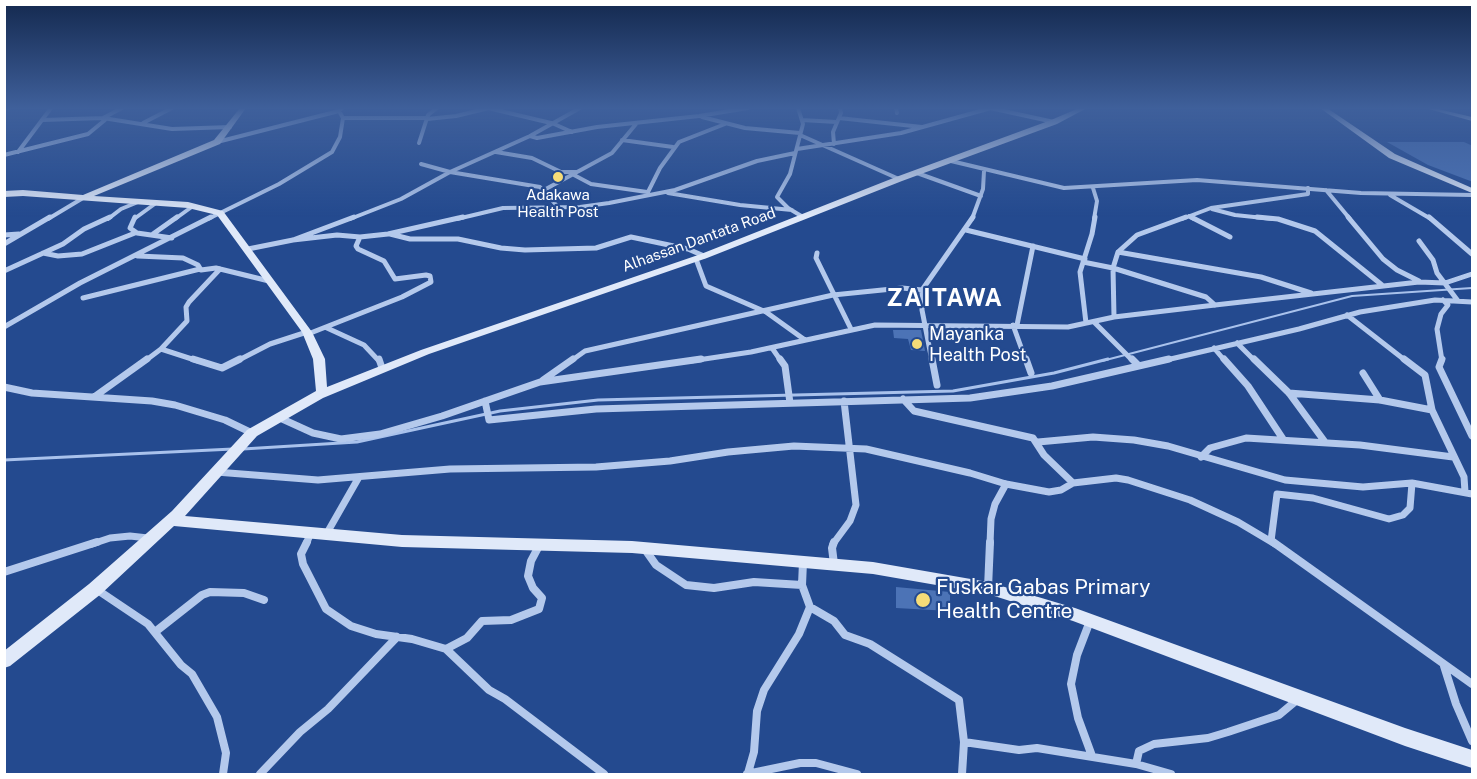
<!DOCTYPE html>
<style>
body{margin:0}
#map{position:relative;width:1477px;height:779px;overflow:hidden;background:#244a8f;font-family:"Public Sans",sans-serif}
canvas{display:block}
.frame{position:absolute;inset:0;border:6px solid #fff;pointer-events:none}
</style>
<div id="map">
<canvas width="1477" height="779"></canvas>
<div class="frame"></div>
</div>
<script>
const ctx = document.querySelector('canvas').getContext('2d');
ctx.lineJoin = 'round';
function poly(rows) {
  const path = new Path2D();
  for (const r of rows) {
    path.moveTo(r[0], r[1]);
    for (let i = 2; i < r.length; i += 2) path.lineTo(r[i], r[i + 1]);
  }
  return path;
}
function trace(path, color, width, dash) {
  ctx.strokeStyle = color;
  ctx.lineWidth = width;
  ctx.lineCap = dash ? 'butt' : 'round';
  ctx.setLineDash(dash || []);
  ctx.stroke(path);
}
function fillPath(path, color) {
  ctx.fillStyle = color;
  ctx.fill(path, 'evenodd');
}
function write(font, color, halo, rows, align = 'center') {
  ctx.font = font + ' "Public Sans",sans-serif';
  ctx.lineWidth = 4.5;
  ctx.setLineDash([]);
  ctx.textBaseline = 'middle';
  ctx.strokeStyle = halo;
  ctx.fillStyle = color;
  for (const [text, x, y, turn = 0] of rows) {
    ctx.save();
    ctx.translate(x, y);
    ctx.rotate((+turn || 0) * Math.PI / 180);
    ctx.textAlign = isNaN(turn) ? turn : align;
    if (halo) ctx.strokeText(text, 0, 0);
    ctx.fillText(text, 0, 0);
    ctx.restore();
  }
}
const streamFar1 = poly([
 [1102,361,1352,296,1472,288]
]);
const stream = poly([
 [243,449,357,442,500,411,598,400,953,391,1054,373,1108,359],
 [4,460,233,449]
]);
const building = poly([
 [1387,142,1464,142,1473,146,1473,182,1428,165],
 [893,330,921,330,925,351,911,350,908,339,894,338],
 [896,587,950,592,950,611,896,608]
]);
const streetFar3 = poly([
 [488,108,551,123],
 [798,108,803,124,790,174,777,197,788,208,803,217],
 [896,108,897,113],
 [990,108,1054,122],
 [4,109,8,108],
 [702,117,745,128,800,133],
 [103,118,122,108],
 [343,118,428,118],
 [839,118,922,127],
 [427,119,456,116,489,108],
 [42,120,103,118,172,129,230,127],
 [802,120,837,122],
 [143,123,172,108],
 [552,123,572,132],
 [800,135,899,179],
 [530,136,537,138,597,127,699,116,748,108],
 [622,140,673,147],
 [217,142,339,111],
 [419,143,428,115,437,108],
 [834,144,833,132,841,113,840,108],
 [797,149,901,133,991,108],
 [18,152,51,108],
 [496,152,532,158,561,172,577,172],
 [4,155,88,134,105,120],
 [951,161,1064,188,1197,180,1361,193,1472,195],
 [421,164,450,172,540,187,558,207],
 [917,173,981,196],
 [574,175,591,184,647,192],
 [1093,188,1097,201,1094,219],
 [544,190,612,153,636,124],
 [1326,190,1350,219],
 [668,193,740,205,792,210],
 [647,194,660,168,679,142,725,124],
 [1390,195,1431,219],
 [1212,209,1235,215,1273,219],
 [1189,216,1194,219],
 [48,219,83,198],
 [108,219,121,209,138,202],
 [134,219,156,203],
 [175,219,193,206],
 [208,219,279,184,332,152,340,137,343,118,339,111,342,108],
 [350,219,401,199,450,172,530,136,580,108],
 [457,219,503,208,580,207,609,203,675,190,757,161,795,153],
 [972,219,983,189,984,171],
 [1182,219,1211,208,1308,194,1308,188]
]);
const streetFar2 = poly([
 [135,217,130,228,137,233,172,238],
 [1191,217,1230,237],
 [1257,217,1278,219,1315,231,1382,285],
 [1348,217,1383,259,1397,270,1419,281],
 [1429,217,1472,254],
 [966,230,1085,259],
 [153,234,177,217],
 [390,234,410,239,458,239,501,248,525,250,596,248,631,237,688,249,704,256],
 [4,235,19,234],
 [293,240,337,235,360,237,388,234,463,217],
 [1419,241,1433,260,1437,273,1458,301],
 [4,244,50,217],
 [248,249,293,240,354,217],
 [1118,252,1261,277,1311,293],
 [43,253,58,256,82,254,135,233],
 [817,253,816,258,851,329],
 [138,256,183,258,198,265,201,270,216,268,269,281],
 [696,259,706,286,766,312,805,340],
 [1083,262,1113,268,1206,297,1215,305],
 [4,271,63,244,84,229,110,217],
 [83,298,200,269],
 [1347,315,1406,361],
 [1114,317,1113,268,1118,252,1137,235,1186,217],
 [1094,322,1133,361],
 [1086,323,1080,272,1092,234,1095,217],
 [1013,325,1026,361],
 [1017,325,1033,246],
 [4,327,80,283,211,217],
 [327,328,364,345,379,361],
 [308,334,402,297,431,282,430,276,426,275,395,279,384,261,358,249,356,246,360,237],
 [1237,343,1255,361],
 [772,348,781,361],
 [1214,348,1225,361],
 [161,349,198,361],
 [145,361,161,349,187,321,186,307,189,302,220,269],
 [237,361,270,344,307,332],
 [571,361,585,351,833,295,902,288,922,290],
 [691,361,751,352,875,325,1068,327,1114,317,1215,305,1419,282,1445,283,1472,274],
 [932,361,922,310,922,290,973,217],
 [1162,361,1299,329,1360,312,1435,300,1472,302],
 [1442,361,1437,329,1441,314,1448,305,1443,300]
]);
const streetFar1 = poly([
 [193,359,222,368,240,359],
 [379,359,382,368],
 [780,359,785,366,790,403],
 [932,359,937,385],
 [1026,359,1031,373],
 [1132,359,1138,365],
 [1224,359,1248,386,1283,439],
 [1254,359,1289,393,1325,442],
 [1404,359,1425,375,1432,410,1464,477,1465,492],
 [1442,359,1439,367,1472,436],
 [1363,373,1380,400],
 [543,380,573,359],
 [4,387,32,393,152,401,175,405,225,420,252,433],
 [1289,393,1380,400,1432,410],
 [94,397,147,359],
 [903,399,914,411,1033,438,1044,455,1073,483],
 [485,401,489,420,596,409,970,398,1052,386,1169,359],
 [280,418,313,433,341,439,380,434,442,416,540,382,701,359],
 [1038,442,1093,437,1134,440,1168,446,1285,480,1363,487,1412,483,1472,494],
 [1201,457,1210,448,1246,438,1360,445,1453,457],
 [216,472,318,480,450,469,596,467,670,461,728,452,794,446,866,449,970,473,1006,484,1049,492,1061,490,1073,483,1116,478,1128,480,1190,500,1238,522,1275,544],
 [327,533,359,477],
 [1271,541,1277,494,1313,498,1389,519,1403,515,1410,508,1412,483],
 [92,544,110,538,130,536,148,538],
 [306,544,311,533],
 [833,544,850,521,856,505,844,401],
 [990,544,991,519,995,504,1006,484]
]);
const street = poly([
 [307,542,301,554,303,564,326,609,351,626,376,634,412,639,446,649,489,690,505,699,604,774],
 [834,542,832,548,834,564],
 [1273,542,1472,684],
 [644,548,656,565,686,585,714,588,754,582,802,585],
 [4,572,97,542],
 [988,588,990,542],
 [96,589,148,624,181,665,192,674,217,717,226,753,223,774],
 [810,607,834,621,845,635,870,644,959,700,964,742,962,774],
 [1090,621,1077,655,1071,684,1078,718,1092,756],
 [155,632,202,595,210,592,244,593,264,600],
 [446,649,467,638,482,621,511,620,539,609,542,598,533,588,528,576,531,561,540,544],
 [1444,666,1456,704,1472,741],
 [964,742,1019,750,1037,748,1136,764,1139,751,1154,744,1208,738,1228,732,1279,715,1297,700],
 [1136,764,1171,774],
 [748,773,754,752,757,711,764,690,799,634,810,607,802,585,803,562],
 [260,774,300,732,328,709,397,637],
 [747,774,800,763,816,763,857,774]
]);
const secondary = poly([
 [240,108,246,108,220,144,94,196,188,202,223,211,312,332,325,359,327,387,421,350,701,254,896,177,1051,120,1079,108,1087,108,1057,124,902,181,707,258,429,354,323,398,257,436,185,516,402,535,632,541,873,562,988,582,1075,608,1405,728,1472,750,1472,768,1405,746,1073,621,988,594,873,574,632,553,402,547,174,526,101,594,10,666,4,668,4,651,89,584,172,511,247,430,316,391,313,359,302,332,217,215,188,208,23,196,4,197,4,191,23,190,83,195,214,140,240,108],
 [1320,108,1327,108,1395,154,1472,188,1472,193,1389,158,1320,108],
 [1425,108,1434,108,1472,117,1472,121,1425,108]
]);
const markers = [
 [558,177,6,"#f6dc78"],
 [917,344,6,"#f6dc78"],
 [923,600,8,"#f6dc78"]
];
const farPoinames = [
 ["Adakawa",558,195],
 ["Health Post",558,212]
];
const farStreetnames = [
 ["Alhassan Dantata Road",699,240,-20]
];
const poiNames = [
 ["Mayanka",929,334],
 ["Health Post",929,355]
];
const nearPoinames = [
 ["Fuskar Gabas Primary",936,588],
 ["Health Centre",936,612]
];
const districtNames = [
 ["ZAITAWA",945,299]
];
trace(streamFar1, '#a9c2ec', 2);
trace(stream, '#a9c2ec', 3);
fillPath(building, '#4c73b6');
trace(streetFar3, '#b4c9ec', 4);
trace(streetFar2, '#b4c9ec', 5);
trace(streetFar1, '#b4c9ec', 7);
trace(street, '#b4c9ec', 8);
fillPath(secondary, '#e0e9f9');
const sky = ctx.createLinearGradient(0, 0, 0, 217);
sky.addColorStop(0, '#14294f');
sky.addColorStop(0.5, '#3f609b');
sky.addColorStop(1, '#3f609b00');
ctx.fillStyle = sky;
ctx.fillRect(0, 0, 1477, 217);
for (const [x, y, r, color] of markers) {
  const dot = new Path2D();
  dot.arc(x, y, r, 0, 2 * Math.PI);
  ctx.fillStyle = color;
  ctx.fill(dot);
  trace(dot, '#244a8f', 2);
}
write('15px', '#fff', '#244a8f', farPoinames);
write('15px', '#fff', '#244a8f', farStreetnames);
write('18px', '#fff', '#244a8f', poiNames, 'left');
write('21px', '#fff', '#244a8f', nearPoinames, 'left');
ctx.letterSpacing = '1.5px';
write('bold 24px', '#fff', '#244a8f', districtNames);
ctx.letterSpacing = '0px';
</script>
